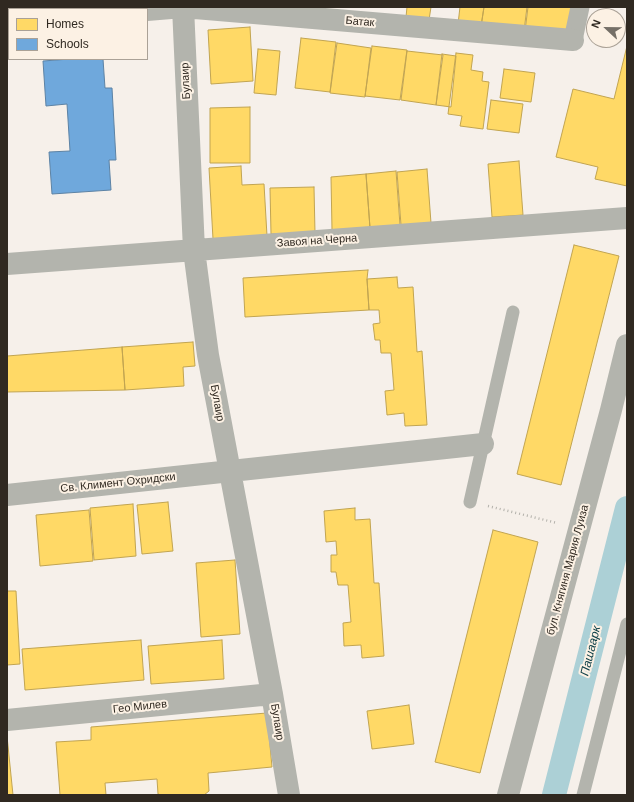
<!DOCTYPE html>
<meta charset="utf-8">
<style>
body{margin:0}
#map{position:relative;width:634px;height:802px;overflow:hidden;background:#f6f0ea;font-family:Helvetica,sans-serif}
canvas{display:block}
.frame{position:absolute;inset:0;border:8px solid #302921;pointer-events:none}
.legend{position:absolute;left:8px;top:8px;width:140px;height:52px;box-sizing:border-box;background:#fcf1e4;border:1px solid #aaa196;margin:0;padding:5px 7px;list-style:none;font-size:12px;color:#302921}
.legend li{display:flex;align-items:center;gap:8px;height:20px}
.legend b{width:20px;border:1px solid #aaa196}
.north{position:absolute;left:586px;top:8px;width:40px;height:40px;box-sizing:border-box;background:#fcf1e4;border:1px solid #aaa196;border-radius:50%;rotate:292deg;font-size:11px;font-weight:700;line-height:16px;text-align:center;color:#302921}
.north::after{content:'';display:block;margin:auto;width:14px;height:18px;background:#756f67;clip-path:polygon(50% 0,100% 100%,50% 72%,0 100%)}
</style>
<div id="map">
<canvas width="634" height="802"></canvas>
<div class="frame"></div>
<ul class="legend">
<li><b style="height:11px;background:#ffd966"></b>Homes</li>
<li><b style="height:11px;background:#6fa8dc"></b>Schools</li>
</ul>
<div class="north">N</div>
</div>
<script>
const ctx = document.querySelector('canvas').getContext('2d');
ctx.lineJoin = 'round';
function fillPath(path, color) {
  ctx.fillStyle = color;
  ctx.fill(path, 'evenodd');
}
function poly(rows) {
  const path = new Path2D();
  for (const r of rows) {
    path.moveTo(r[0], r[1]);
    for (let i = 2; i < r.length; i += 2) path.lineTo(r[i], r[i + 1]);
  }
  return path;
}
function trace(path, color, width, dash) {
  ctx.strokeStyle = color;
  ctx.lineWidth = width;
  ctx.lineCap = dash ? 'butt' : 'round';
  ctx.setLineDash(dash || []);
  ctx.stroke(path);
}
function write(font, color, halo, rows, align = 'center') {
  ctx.font = font + ' Helvetica,sans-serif';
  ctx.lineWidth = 4;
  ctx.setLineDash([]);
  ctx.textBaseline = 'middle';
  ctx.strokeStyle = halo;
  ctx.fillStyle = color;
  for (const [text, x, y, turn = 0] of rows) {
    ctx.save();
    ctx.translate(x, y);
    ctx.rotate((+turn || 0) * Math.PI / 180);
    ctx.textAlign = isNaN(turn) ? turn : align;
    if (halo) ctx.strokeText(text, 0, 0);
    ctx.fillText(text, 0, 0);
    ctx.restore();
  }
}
const homes = poly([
 [407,7,431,7,429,20,406,17,407,7],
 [460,7,484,7,481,27,458,24,460,7],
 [484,7,527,7,524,31,481,26,484,7],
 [528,7,571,7,568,36,525,31,528,7],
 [250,27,253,81,211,84,208,30,250,27],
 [301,38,336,42,330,92,295,88,301,38],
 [337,43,371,48,365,97,330,93,337,43],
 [372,46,407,50,400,100,365,96,372,46],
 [627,46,627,186,595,179,598,167,556,157,573,89,614,99,627,46],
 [258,49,280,51,276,95,254,93,258,49],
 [407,51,443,55,436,105,401,100,407,51],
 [456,53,473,55,471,70,483,72,482,81,489,82,483,129,460,126,462,116,448,114,456,53],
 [442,54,456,56,451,107,436,105,442,54],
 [504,69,535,73,531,102,500,98,504,69],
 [491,100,523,104,519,133,487,129,491,100],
 [250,107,250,163,210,163,210,108,250,107],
 [519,161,523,215,492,217,488,164,519,161],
 [241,166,242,185,264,184,267,236,213,239,209,168,241,166],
 [427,169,431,223,401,225,397,172,427,169],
 [396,171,400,225,370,228,366,174,396,171],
 [366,174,370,228,332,230,331,177,366,174],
 [314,187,315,233,271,234,270,188,314,187],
 [574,245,619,256,561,485,517,474,574,245],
 [368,270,367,279,369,310,245,317,243,278,368,270],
 [397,277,398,288,413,287,417,352,422,351,427,425,405,426,404,413,387,415,385,391,394,390,391,353,381,353,380,340,375,340,373,324,380,323,379,310,369,310,367,279,397,277],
 [193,342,195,366,183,367,184,386,125,390,122,347,193,342],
 [122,347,125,390,7,392,7,356,122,347],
 [168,502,173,551,142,554,137,505,168,502],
 [133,504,136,556,94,560,90,508,133,504],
 [355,508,355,520,370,519,374,583,379,583,384,656,362,658,361,645,344,646,343,623,351,622,348,585,338,585,336,572,331,572,331,555,337,555,336,541,326,542,324,511,355,508],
 [89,510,93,561,40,566,36,515,89,510],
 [493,530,538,542,480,773,435,762,493,530],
 [235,560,240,634,201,637,196,563,235,560],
 [7,591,16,591,20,664,7,665,7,591],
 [141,640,144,680,25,690,22,649,141,640],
 [222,640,224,679,151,684,148,646,222,640],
 [409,705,414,744,372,749,367,711,409,705],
 [267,713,272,767,208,773,209,791,204,795,160,795,158,794,157,779,105,783,106,795,60,795,56,742,91,740,91,727,267,713],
 [7,736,13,795,7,795,7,736]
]);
const schools = poly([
 [70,59,103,59,105,88,112,88,116,160,109,160,111,190,52,194,49,152,70,151,67,104,46,106,43,61,70,59]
]);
const canal = poly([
 [554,795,627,508]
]);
const path = poly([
 [488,506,557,523]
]);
const service = poly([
 [470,502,513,312],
 [583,795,627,624]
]);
const pedestrian = poly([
 [573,40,580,7]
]);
const minor = poly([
 [183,7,194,250,200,296,208,355,272,694,289,795],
 [147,10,183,7,573,40],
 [7,18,9,18],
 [7,264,627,218],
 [7,495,483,444],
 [7,720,272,694]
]);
const tertiary = poly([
 [508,795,611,410,627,345]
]);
const streetNames = [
 ["Батак",360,22,5],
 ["Булаир",186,81,-93],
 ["Завоя на Черна",317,241,-4],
 ["Булаир",217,403,80],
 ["Св. Климент Охридски",118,483,-6],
 ["бул. Княгиня Мария Луиза",568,570,-75],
 ["Гео Милев",140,707,-6],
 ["Булаир",277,722,81]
];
const waterNames = [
 ["Пашаарк",591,651,-76]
];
fillPath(homes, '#ffd966');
trace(homes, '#c1a451', 1);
fillPath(schools, '#6fa8dc');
trace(schools, '#5c82a4', 1);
trace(canal, '#acd0d6', 24);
trace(path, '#b3b1ab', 2.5, [1, 3]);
trace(service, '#b3b4ad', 13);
trace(pedestrian, '#b3b4ad', 19);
trace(minor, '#b3b4ad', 22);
trace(tertiary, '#b3b4ad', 22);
write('11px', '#302921', '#fcf1e4', streetNames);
write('italic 12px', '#0e4048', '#fcf1e4', waterNames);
</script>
